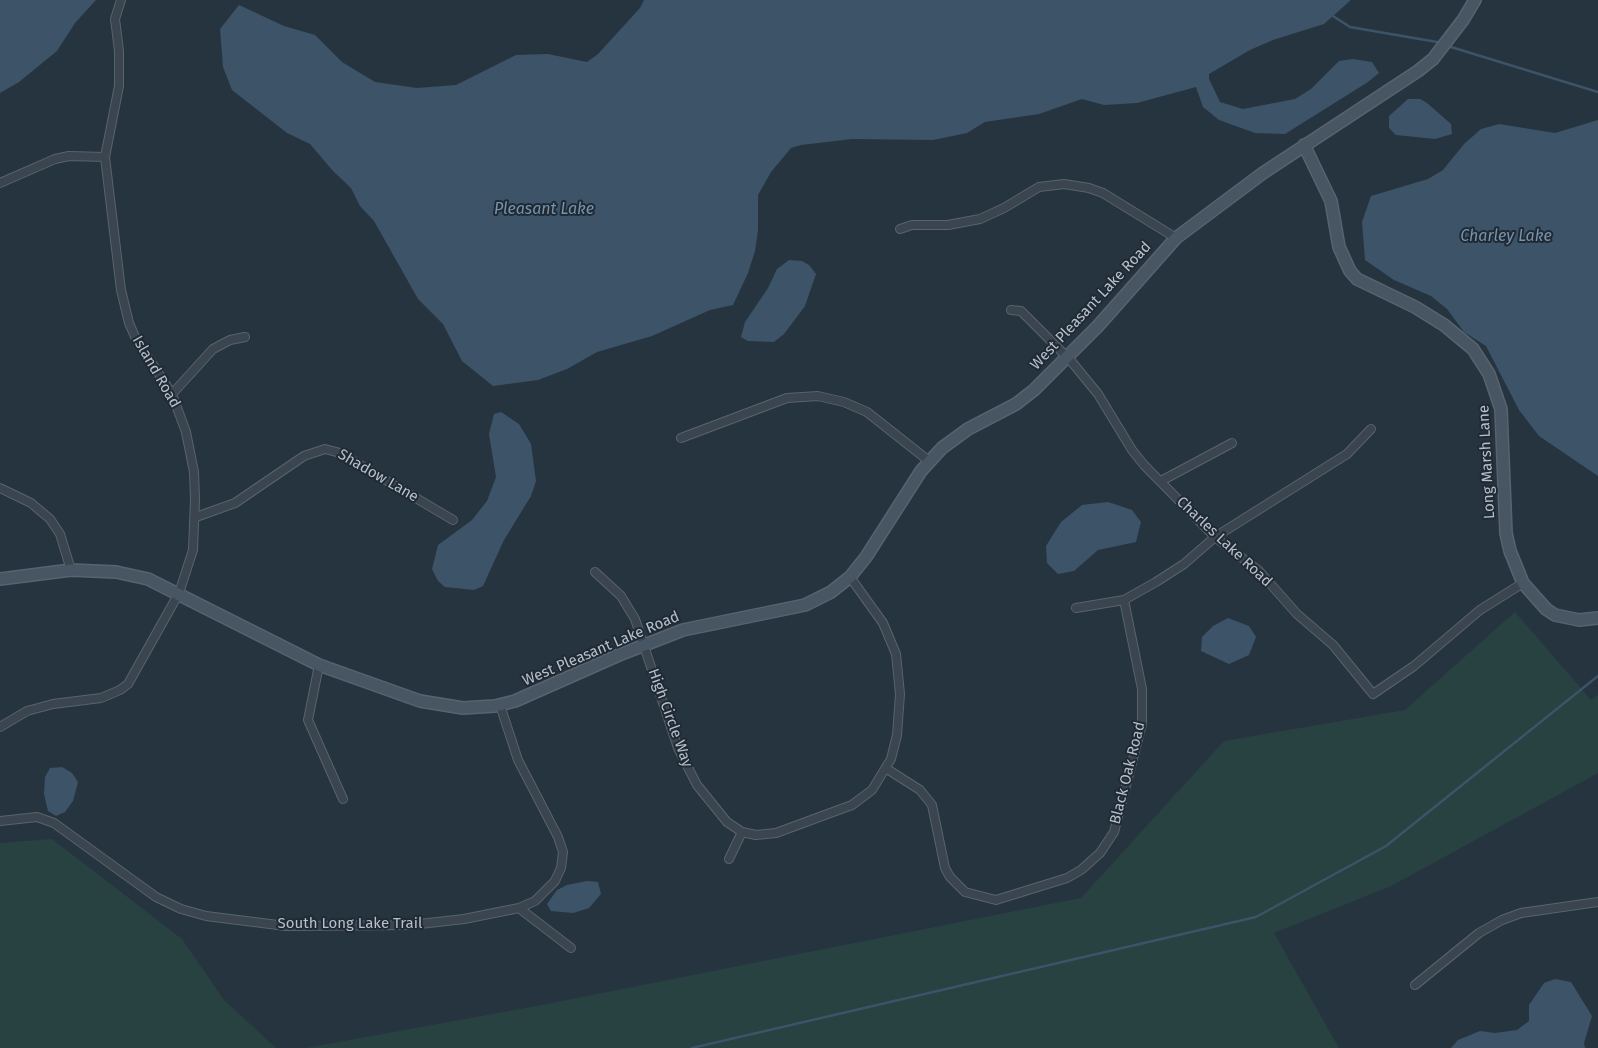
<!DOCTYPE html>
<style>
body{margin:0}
canvas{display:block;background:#263440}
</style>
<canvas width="1598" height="1048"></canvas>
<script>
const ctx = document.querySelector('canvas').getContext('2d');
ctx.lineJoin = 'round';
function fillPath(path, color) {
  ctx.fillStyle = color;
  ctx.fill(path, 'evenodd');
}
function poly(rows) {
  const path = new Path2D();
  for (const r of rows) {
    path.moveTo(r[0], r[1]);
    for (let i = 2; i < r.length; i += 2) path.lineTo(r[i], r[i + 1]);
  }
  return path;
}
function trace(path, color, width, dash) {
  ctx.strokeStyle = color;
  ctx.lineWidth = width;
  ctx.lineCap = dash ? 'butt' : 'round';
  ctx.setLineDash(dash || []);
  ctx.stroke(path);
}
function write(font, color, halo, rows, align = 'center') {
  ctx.font = font + ' "Fira Sans",sans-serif';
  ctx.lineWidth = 4;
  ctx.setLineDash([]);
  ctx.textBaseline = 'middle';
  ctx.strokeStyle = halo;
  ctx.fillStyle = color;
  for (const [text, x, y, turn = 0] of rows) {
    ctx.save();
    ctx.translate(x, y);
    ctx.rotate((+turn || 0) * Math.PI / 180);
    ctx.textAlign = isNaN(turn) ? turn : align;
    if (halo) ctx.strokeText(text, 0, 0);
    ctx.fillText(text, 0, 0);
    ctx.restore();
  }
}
const green = poly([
 [1515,612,1591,700,1598,695,1598,773,1391,886,1274,933,1339,1048,306,1048,542,1005,1081,898,1224,741,1405,710],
 [52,839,182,939,224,1000,276,1048,0,1048,0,843]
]);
const water = poly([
 [0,0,96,0,75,23,57,51,19,82,0,93],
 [644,0,1351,0,1324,24,1273,40,1250,50,1209,74,1209,79,1220,102,1243,109,1295,99,1311,89,1339,61,1353,59,1372,62,1379,73,1368,82,1285,134,1255,133,1219,120,1203,107,1196,87,1137,103,1104,105,1082,99,1039,114,985,122,967,133,933,140,852,139,801,145,791,148,771,172,758,195,758,230,755,251,748,273,733,305,710,310,652,336,597,352,567,369,538,380,493,386,462,361,443,324,418,299,374,221,360,206,351,188,333,171,310,144,287,133,232,90,223,67,220,29,239,5,284,26,315,35,342,62,375,82,417,88,456,85,516,55,548,54,587,62,598,54,640,8],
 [1408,99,1420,99,1427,103,1451,124,1452,134,1435,139,1396,135,1389,128,1389,116],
 [1598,120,1598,476,1539,436,1519,410,1486,346,1464,332,1447,309,1431,296,1394,280,1365,260,1362,222,1371,196,1428,179,1443,170,1464,144,1481,129,1499,124,1555,133],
 [789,260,802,261,809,265,816,274,805,306,784,334,774,342,748,341,741,337,745,322,768,288,777,269],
 [501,412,519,424,531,444,536,481,531,496,504,540,483,586,474,590,445,587,438,581,432,569,438,545,472,520,487,501,496,477,489,434,494,414],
 [1108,502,1132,510,1141,522,1136,542,1098,550,1074,571,1058,574,1047,563,1046,546,1061,522,1082,505],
 [1228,618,1249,626,1256,637,1249,655,1229,664,1201,651,1202,637,1213,626],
 [62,767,72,773,78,782,73,801,65,812,56,816,48,811,44,794,45,777,50,768],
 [587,881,598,882,601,894,589,908,573,913,551,911,547,904,557,890,567,885],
 [1555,979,1571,982,1592,1016,1584,1043,1585,1048,1451,1048,1458,1040,1480,1031,1495,1033,1517,1030,1529,1021,1529,1005,1544,983]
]);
const stream = poly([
 [1333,16,1350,27,1437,42],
 [1451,47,1598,92],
 [692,1048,1256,917,1386,846,1598,676]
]);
const street = poly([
 [0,183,55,159,69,156,105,157],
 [900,229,912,225,948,225,980,219,1004,208,1039,187,1064,184,1089,188,1103,193,1176,238],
 [1011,310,1021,311,1071,361,1098,394,1132,450,1144,465,1215,537,1259,571,1297,614,1333,645,1373,694,1414,666,1480,610,1523,583],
 [172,394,213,349,230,340,245,337],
 [681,438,787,398,818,396,844,402,867,412,929,461],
 [1161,481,1232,443],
 [0,488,31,503,50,519,60,534,71,570],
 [196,517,235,503,304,456,325,449,340,453,453,520],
 [595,572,621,596,635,619,678,748,697,785,727,822,742,832,756,835,776,833,852,805,872,790,891,759,897,735,900,694,896,654,883,623,850,577],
 [1076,608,1124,600,1156,582,1184,564,1215,537,1347,454,1371,429],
 [319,665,308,720,343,799],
 [0,727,27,711,53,704,101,698,120,690,128,684,179,593,193,550,195,499,194,472,186,432,172,394,136,339,129,323,121,290,105,157,119,86,119,51,115,19,121,0],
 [887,769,920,790,932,805,945,868,950,877,965,892,996,900,1067,878,1081,870,1100,853,1114,832,1142,724,1142,689,1124,600],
 [0,821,37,817,54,823,156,897,181,909,206,916,286,926,411,925,464,919,519,908,535,901,555,881,561,868,563,852,558,837,518,760,500,705],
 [729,859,742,832],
 [519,908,571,948],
 [1415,985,1479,933,1502,920,1521,913,1598,902]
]);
const secondary = poly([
 [1304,145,1331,201,1339,247,1350,271,1357,279,1415,307,1444,325,1473,349,1489,374,1501,409,1506,533,1510,551,1523,583,1546,609,1555,615,1579,620,1598,618],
 [0,579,71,570,116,572,148,579,319,665,420,701,463,708,495,706,515,701,619,655,683,630,805,605,831,592,850,577,866,557,921,471,942,448,968,429,1016,404,1034,390,1098,326,1176,238,1263,173,1418,71,1433,59,1463,20,1475,0]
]);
const streetNames = [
 ["West Pleasant Lake Road",1091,306,-47],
 ["Island Road",156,372,60],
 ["Long Marsh Lane",1487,462,-93],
 ["Shadow Lane",378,476,30],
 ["Charles Lake Road",1224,542,43],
 ["West Pleasant Lake Road",601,649,-23],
 ["High Circle Way",670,718,70],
 ["Black Oak Road",1128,773,-76],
 ["South Long Lake Trail",350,924]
];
const waterNames = [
 ["Pleasant Lake",544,210],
 ["Charley Lake",1506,237]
];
fillPath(green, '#284141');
fillPath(water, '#3c5368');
trace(stream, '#3c5368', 2.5);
trace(street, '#58636d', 10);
trace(secondary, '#58636d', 14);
trace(street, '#3a4550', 8);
trace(secondary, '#485563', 11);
write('15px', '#b7c0ca', '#1f2a35', streetNames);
write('italic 16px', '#7894ac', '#1f2a35', waterNames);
</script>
